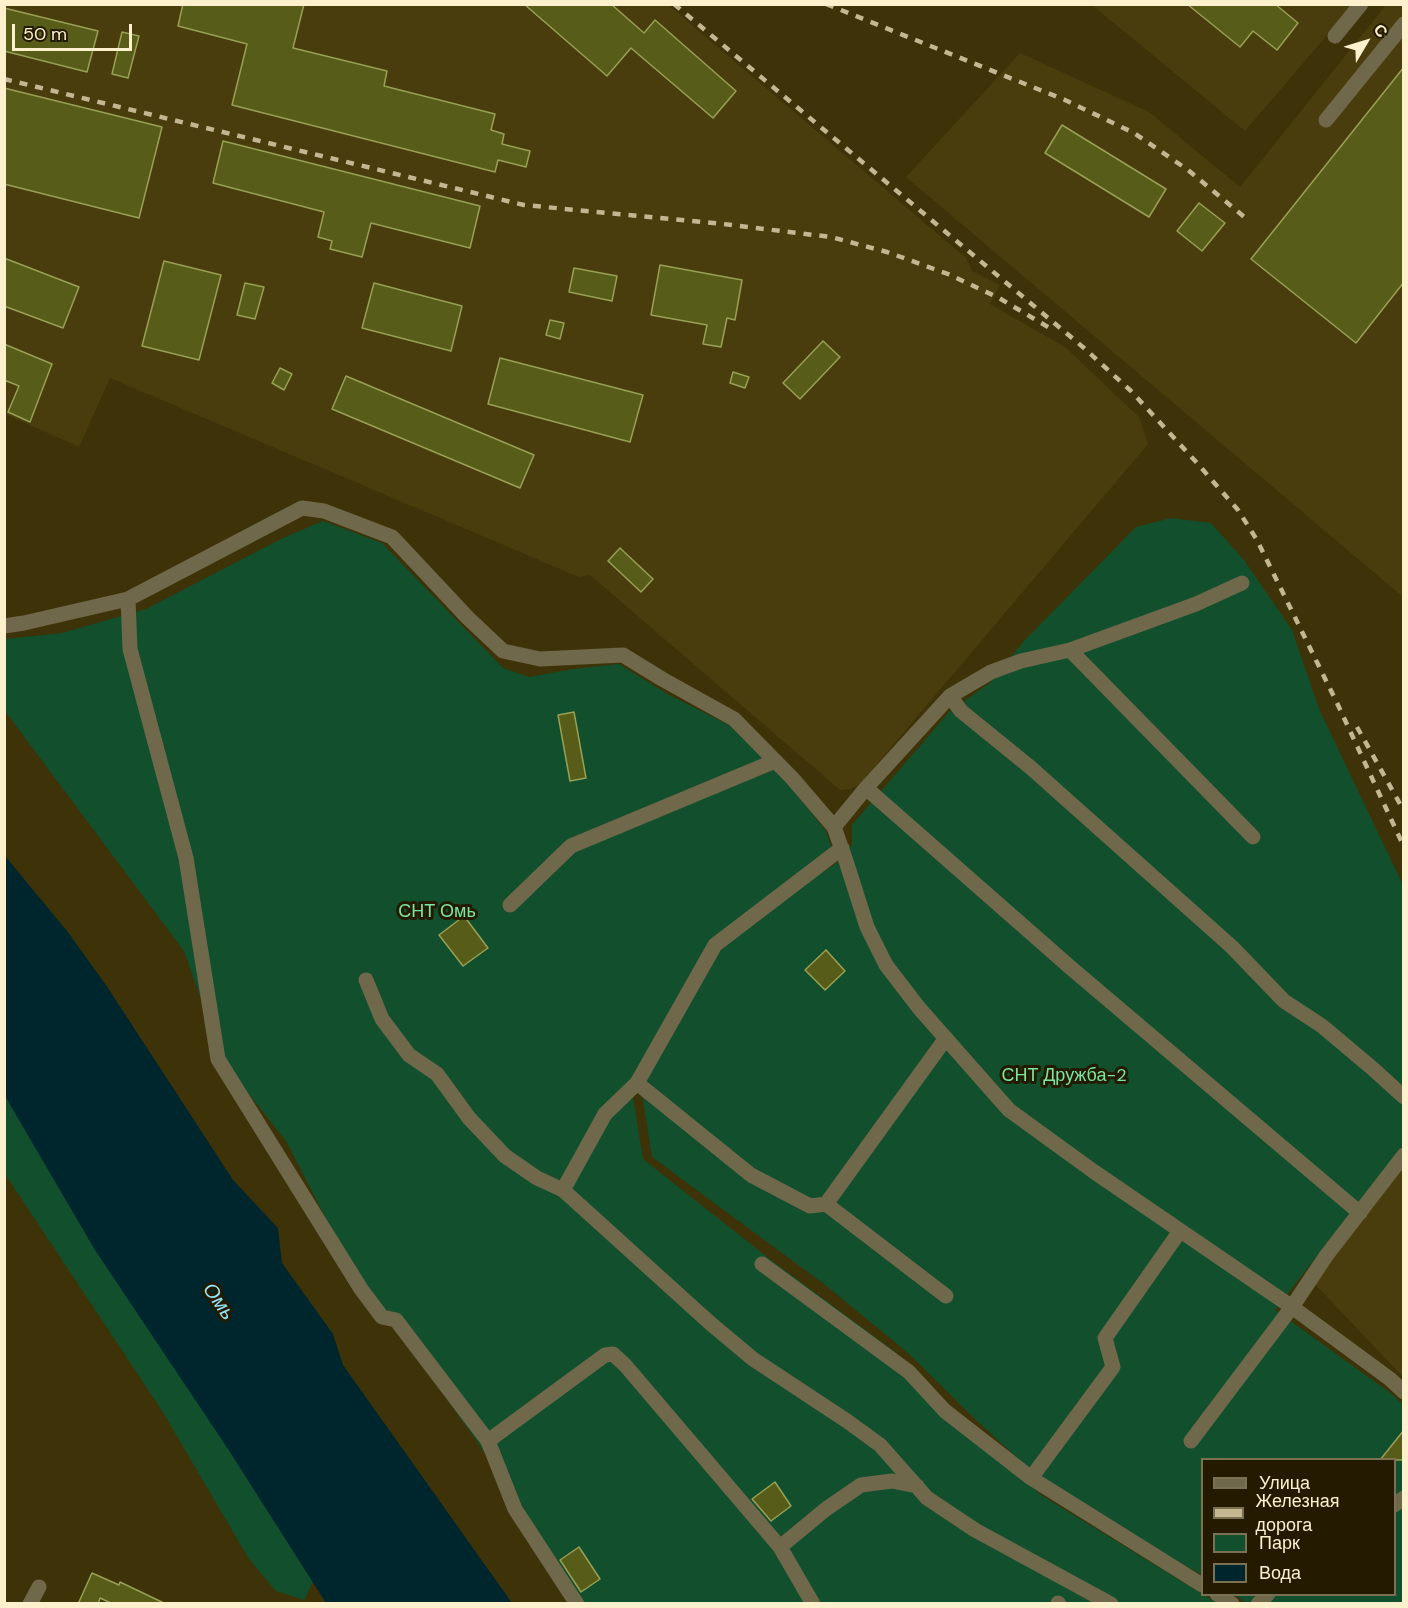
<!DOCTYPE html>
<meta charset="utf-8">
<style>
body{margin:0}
#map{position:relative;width:1408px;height:1608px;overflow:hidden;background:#3e3308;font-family:"DM Sans",sans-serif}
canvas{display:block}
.frame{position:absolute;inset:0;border:6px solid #fcf1cc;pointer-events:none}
.legend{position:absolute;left:1201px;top:1458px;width:195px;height:138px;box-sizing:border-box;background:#231a00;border:2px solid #7a7052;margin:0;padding:8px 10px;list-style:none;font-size:18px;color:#fcf1cc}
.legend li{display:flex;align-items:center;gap:12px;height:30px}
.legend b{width:30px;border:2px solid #7a7052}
.north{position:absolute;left:1336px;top:12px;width:60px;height:60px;-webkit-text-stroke:4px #231a00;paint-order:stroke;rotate:52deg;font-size:16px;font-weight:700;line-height:24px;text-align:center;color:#fcf1cc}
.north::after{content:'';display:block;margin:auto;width:21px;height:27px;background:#fcf1cc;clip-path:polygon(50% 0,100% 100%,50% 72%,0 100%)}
.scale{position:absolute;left:12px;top:24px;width:120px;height:27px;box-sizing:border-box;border:3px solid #fcf1cc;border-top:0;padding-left:8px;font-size:18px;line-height:21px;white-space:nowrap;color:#fcf1cc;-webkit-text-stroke:4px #231a00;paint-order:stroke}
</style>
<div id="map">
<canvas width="1408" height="1608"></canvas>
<div class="frame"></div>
<ul class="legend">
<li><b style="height:8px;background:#70684a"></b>Улица</li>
<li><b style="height:8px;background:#c2b791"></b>Железная дорога</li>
<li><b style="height:16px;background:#114f2d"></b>Парк</li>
<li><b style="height:16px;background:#00262d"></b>Вода</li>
</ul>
<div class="north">С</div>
<div class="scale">50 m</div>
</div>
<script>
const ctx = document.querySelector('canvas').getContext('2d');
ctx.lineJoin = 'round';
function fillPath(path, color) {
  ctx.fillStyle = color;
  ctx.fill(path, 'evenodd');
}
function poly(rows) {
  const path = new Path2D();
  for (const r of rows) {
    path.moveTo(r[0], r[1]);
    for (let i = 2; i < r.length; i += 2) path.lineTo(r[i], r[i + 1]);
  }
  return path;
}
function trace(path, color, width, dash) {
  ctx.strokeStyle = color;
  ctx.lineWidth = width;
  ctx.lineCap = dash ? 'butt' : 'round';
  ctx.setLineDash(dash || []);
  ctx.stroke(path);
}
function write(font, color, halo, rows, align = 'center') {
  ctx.font = font + ' "DM Sans",sans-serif';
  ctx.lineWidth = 6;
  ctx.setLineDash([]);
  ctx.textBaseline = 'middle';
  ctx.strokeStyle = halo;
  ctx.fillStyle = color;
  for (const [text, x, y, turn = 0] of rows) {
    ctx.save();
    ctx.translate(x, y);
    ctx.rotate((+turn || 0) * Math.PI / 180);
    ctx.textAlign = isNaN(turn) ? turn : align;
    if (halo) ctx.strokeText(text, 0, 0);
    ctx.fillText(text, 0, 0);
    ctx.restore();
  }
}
const built = poly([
 [667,4,966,258,972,271,1000,285,990,304,1065,347,1139,417,1148,444,860,784,850,789,840,790,590,575,579,577,110,378,79,447,5,414,5,5],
 [1092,5,1353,5,1245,131],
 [1386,5,1403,5,1403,597,906,177,1020,53,1149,112,1240,187],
 [1403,1166,1403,1377,1314,1283]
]);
const green = poly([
 [1171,518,1211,523,1244,560,1292,630,1319,709,1403,885,1403,1145,1275,1310,1392,1394,1403,1405,1403,1603,1247,1603,1234,1595,1394,1594,1394,1460,1202,1460,1202,1575,1051,1489,976,1420,907,1352,824,1284,652,1157,641,1088,721,945,768,907,837,863,852,845,852,825,949,712,991,682,1025,640,1136,527],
 [323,521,382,543,503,668,529,677,573,669,619,664,669,695,729,725,783,778,826,831,832,849,712,942,631,1085,643,1159,771,1260,894,1351,951,1411,1041,1495,1217,1603,582,1603,474,1437,350,1265,286,1141,223,1061,184,951,5,711,5,639,62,633,146,609,283,538],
 [4,1072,319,1569,304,1600,276,1591,249,1559,161,1409,5,1174]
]);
const water = poly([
 [5,856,67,931,106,985,233,1180,278,1228,282,1263,333,1334,343,1365,512,1603,326,1603,228,1449,95,1250,5,1096]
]);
const building = poly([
 [183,4,304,4,293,48,387,71,384,86,495,114,491,130,504,134,502,144,530,151,526,167,498,160,495,172,232,105,247,44,178,26,183,4],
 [524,4,611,4,644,33,655,20,736,91,713,118,631,48,607,76,524,4],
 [1187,4,1275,4,1298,23,1277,50,1253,31,1240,47,1187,4],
 [4,8,98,31,87,72,4,51,4,8],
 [122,32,139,36,128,78,112,74,122,32],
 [1404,67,1404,282,1356,343,1251,259,1404,67],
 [4,88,162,127,139,218,4,184,4,88],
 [1062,125,1166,189,1149,217,1045,153,1062,125],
 [223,141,480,206,470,248,371,223,362,257,330,249,332,241,318,237,324,212,213,183,223,141],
 [1199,203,1225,223,1202,251,1177,231,1199,203],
 [4,258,79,287,63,328,4,306,4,258],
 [164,261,221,275,199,360,142,346,164,261],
 [660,265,742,280,735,320,727,318,721,347,703,344,707,325,651,315,660,265],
 [574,268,617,276,612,301,569,292,574,268],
 [245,283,264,287,255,319,237,315,245,283],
 [374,283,462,306,451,351,362,328,374,283],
 [550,320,564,323,560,339,546,335,550,320],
 [823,341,840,357,800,399,783,383,823,341],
 [4,344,52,364,30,422,8,412,19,386,4,380,4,344],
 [500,358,643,395,630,442,488,404,500,358],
 [280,368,292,374,284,390,272,383,280,368],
 [733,372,749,377,745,388,730,383,733,372],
 [346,376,534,455,520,488,332,409,346,376],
 [620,548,653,579,641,592,608,561,620,548],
 [574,712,586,778,570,781,558,715,574,712],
 [464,916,488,948,463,966,439,935,464,916],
 [826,950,845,971,825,990,805,970,826,950],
 [1404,1430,1404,1460,1380,1460,1404,1430],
 [775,1482,791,1506,771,1521,752,1499,775,1482],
 [579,1547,600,1579,581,1592,560,1560,579,1547],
 [92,1573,119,1585,120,1582,166,1604,113,1604,100,1598,98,1604,78,1604,92,1573]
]);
const minor = poly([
 [1335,36,1361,4],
 [1326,120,1404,24],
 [4,626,24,623,128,599],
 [1070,650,1253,837],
 [950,696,961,711,1030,767,1232,947,1284,1001,1322,1026,1372,1068,1404,1097],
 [866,788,1071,968,1360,1213],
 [834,827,866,788,950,696,991,672,1021,661,1070,650,1196,604,1242,583],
 [510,905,571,846,775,761],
 [366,980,382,1019,409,1055,437,1074,469,1118,505,1156,537,1178,563,1190,710,1323,753,1359,847,1421,880,1445,927,1498,975,1530,1111,1604],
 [637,1083,751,1175,810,1206,826,1204,946,1038],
 [563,1190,605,1114,637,1083,715,945,842,848],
 [826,1204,946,1296],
 [762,1264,909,1372,945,1411,1031,1478,1202,1585],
 [488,1441,515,1509,577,1604],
 [1191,1441,1292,1307,1326,1256,1404,1155],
 [1031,1478,1113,1367,1105,1338,1180,1231],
 [1394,1505,1404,1498],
 [780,1547,826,1509,861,1485,892,1481,917,1486],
 [1217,1594,1232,1604],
 [1058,1603,1059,1604],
 [30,1604,39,1587],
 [813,1604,780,1547,625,1365,613,1354,605,1355,488,1441,396,1320,382,1317,361,1289,218,1059,186,858,130,649,128,599,302,508,324,511,392,537,468,618,503,651,540,659,623,655,662,679,734,719,792,778,834,827,846,861,867,927,886,965,919,1008,1009,1110,1093,1171,1292,1307,1390,1379,1404,1392],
 [1258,1604,1268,1594]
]);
const rail = poly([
 [674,4,1084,348,1131,391,1197,463,1238,510,1257,540,1338,705,1404,847],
 [826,4,1065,100,1134,133,1188,170,1248,220],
 [4,79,524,205,723,224,831,237,887,252,948,274,999,298,1053,330],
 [1357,727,1404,811]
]);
const parkNames = [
 ["СНТ Омь",437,912],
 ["СНТ Дружба-2",1064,1076]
];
const waterNames = [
 ["Омь",218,1302,55]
];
fillPath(built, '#493d0d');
fillPath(green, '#114f2d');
fillPath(water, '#00262d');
fillPath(building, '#575c19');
trace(building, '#98a055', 1.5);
trace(minor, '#70684a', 15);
trace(rail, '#c2b791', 4.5, [8, 8]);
write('18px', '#7ae6a1', '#231a00', parkNames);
write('italic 20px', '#95e8fb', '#231a00', waterNames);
</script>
